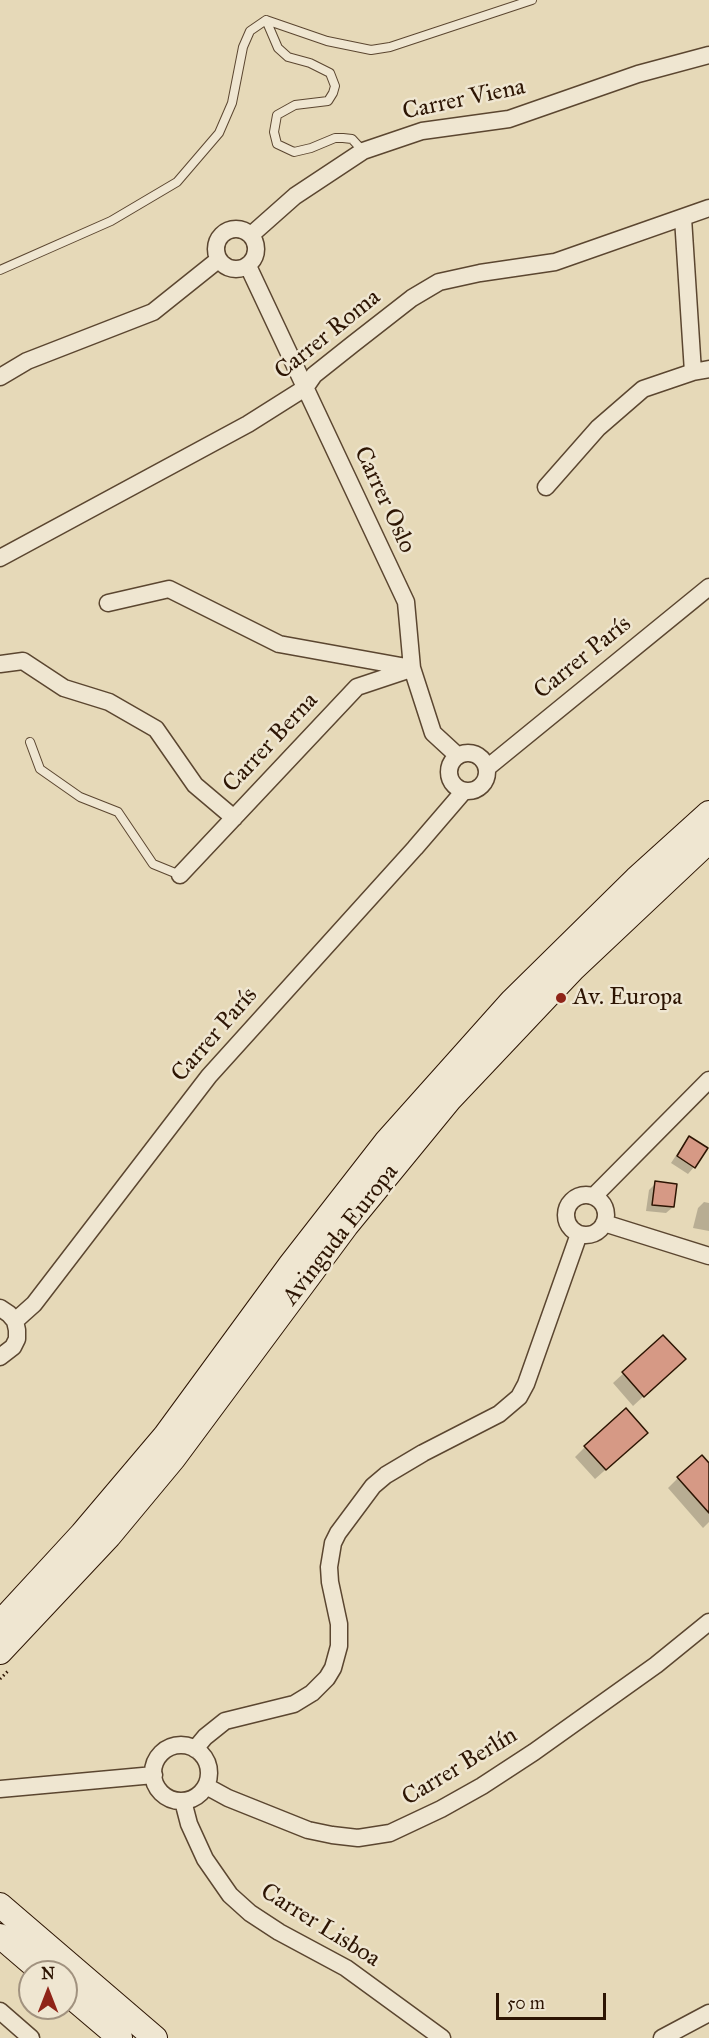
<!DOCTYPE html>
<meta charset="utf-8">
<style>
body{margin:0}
#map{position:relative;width:709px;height:2038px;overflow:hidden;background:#e6d9b8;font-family:"IM FELL Great Primer",serif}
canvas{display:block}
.north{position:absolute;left:18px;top:1960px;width:60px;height:60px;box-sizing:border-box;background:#efe6d1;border:2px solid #a1927f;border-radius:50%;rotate:0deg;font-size:16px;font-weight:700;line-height:24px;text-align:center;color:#2d1503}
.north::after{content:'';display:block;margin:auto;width:21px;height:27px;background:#8f2418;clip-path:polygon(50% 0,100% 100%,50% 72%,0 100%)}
.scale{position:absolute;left:496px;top:1993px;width:110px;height:27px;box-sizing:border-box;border:3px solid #2d1503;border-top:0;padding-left:8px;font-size:18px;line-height:21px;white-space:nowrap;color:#2d1503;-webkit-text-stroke:4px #efe6d1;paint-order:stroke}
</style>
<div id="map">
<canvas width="709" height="2038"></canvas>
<div class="north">N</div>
<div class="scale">50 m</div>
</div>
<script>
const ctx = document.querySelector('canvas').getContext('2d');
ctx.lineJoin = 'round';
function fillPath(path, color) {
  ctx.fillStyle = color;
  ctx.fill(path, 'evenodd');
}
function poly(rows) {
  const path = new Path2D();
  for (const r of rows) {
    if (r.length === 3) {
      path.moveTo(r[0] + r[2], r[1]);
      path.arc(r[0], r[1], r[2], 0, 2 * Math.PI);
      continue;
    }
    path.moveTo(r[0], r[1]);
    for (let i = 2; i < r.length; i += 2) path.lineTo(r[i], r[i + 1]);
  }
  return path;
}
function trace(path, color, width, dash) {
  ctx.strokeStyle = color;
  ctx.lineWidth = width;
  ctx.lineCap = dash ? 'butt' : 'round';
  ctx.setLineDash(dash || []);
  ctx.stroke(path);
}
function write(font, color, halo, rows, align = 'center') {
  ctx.font = font + ' "IM FELL Great Primer",serif';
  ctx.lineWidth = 5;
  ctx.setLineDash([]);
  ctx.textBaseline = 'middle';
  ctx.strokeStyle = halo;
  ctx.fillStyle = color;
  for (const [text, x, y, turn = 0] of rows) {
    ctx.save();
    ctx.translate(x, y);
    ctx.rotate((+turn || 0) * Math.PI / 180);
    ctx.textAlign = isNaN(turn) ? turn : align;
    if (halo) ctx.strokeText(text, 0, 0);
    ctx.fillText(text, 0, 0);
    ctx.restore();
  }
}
const shadow = poly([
 [689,1138,694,1167,688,1174,671,1163,683,1145],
 [656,1183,673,1207,666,1213,646,1211,649,1190],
 [704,1202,709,1203,709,1231,693,1228,698,1208],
 [663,1337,673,1369,633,1406,613,1383],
 [636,1443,595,1479,575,1457,585,1447],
 [709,1466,709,1522,703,1528,668,1488,678,1478]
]);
const building = poly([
 [689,1136,708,1148,695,1168,677,1156,689,1136],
 [655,1181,677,1184,674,1207,652,1205,655,1181],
 [663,1335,686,1359,644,1397,622,1372,663,1335],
 [626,1408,648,1433,606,1470,584,1446,626,1408],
 [702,1455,709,1463,709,1513,677,1477,702,1455]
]);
const path = poly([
 [0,1679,9,1670]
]);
const lane = poly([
 [266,20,278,48,288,57,310,63,330,73,335,86,333,93,328,101,295,105,277,115,274,132,277,144,294,152,311,148,335,138,343,138,352,139,363,151],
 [0,270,111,221,177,182,219,133,232,103,243,47,250,31,266,20,327,41,371,50,390,47,532,0],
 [30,742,40,769,80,797,118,812,153,864,180,875]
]);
const street = poly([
 [236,249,20],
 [251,235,295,196,363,151,422,131,509,119,638,74,709,55],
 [248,266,406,602,412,668,433,733,458,756],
 [693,372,709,369],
 [0,377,27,361,153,312,218,260],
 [546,487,598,428,643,389,693,372,683,218],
 [0,558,248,424,305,388,314,375,353,344,412,298,439,282,480,273,555,262,709,208],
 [108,603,169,589,279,644,412,668],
 [0,664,23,661,64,688,109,702,156,729,195,785,234,818],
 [468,772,19],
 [487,768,709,587],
 [180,875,357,687,408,670],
 [586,1215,20],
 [594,1196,709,1080],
 [604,1223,709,1256],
 [0,1308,9,1314,15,1321,17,1330,17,1339,13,1347,0,1357],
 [15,1321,34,1304,209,1076,415,848,464,791],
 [181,1773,28],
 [195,1749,205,1737,225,1721,294,1704,312,1693,327,1678,333,1668,339,1646,339,1624,330,1582,329,1567,333,1543,338,1533,373,1486,386,1475,423,1453,499,1414,519,1397,526,1384,579,1234],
 [206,1786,228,1798,308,1830,332,1835,358,1838,390,1833,441,1809,482,1786,534,1752,656,1665,709,1622],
 [0,1789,154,1775],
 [183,1801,189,1824,205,1859,230,1895,250,1913,279,1932,346,1968,442,2038],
 [0,2011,31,2038],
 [662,2038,709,2013]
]);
const secondary = poly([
 [0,1623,82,1534,165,1436,291,1264,386,1142,512,1001,636,879,709,813],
 [0,1652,109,1536,173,1459,346,1226,450,1099,573,969,709,841],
 [0,1905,155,2038],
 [0,1936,42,1972],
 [66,1992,120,2038]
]);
const markers = [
 [561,998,6,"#8f2418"]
];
const streetNames = [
 ["Carrer Viena",464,100,-12],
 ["Carrer Roma",328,335,-39],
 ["Carrer Oslo",384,500,65],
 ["Carrer París",583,658,-39],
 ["Carrer Berna",271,743,-47],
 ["Carrer París",215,1035,-49],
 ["Avinguda Europa",341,1235,-52],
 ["Carrer Berlín",460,1767,-31],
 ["Carrer Lisboa",320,1926,32]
];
const poiNames = [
 ["Av. Europa",573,998]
];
fillPath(shadow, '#0003');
fillPath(building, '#d69985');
trace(building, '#2d1503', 1.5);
trace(lane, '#5b4630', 10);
trace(street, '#5b4630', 19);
trace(secondary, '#2d1503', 26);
trace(path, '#2d1503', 3, [1.5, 3]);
trace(lane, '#efe6d1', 8);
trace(street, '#efe6d1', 16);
trace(secondary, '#efe6d1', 24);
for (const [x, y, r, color] of markers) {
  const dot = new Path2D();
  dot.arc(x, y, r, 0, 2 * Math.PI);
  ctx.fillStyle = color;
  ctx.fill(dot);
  trace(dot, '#efe6d1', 2);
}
write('24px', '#2d1503', '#efe6d1', streetNames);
write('24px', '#2d1503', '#efe6d1', poiNames, 'left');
</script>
